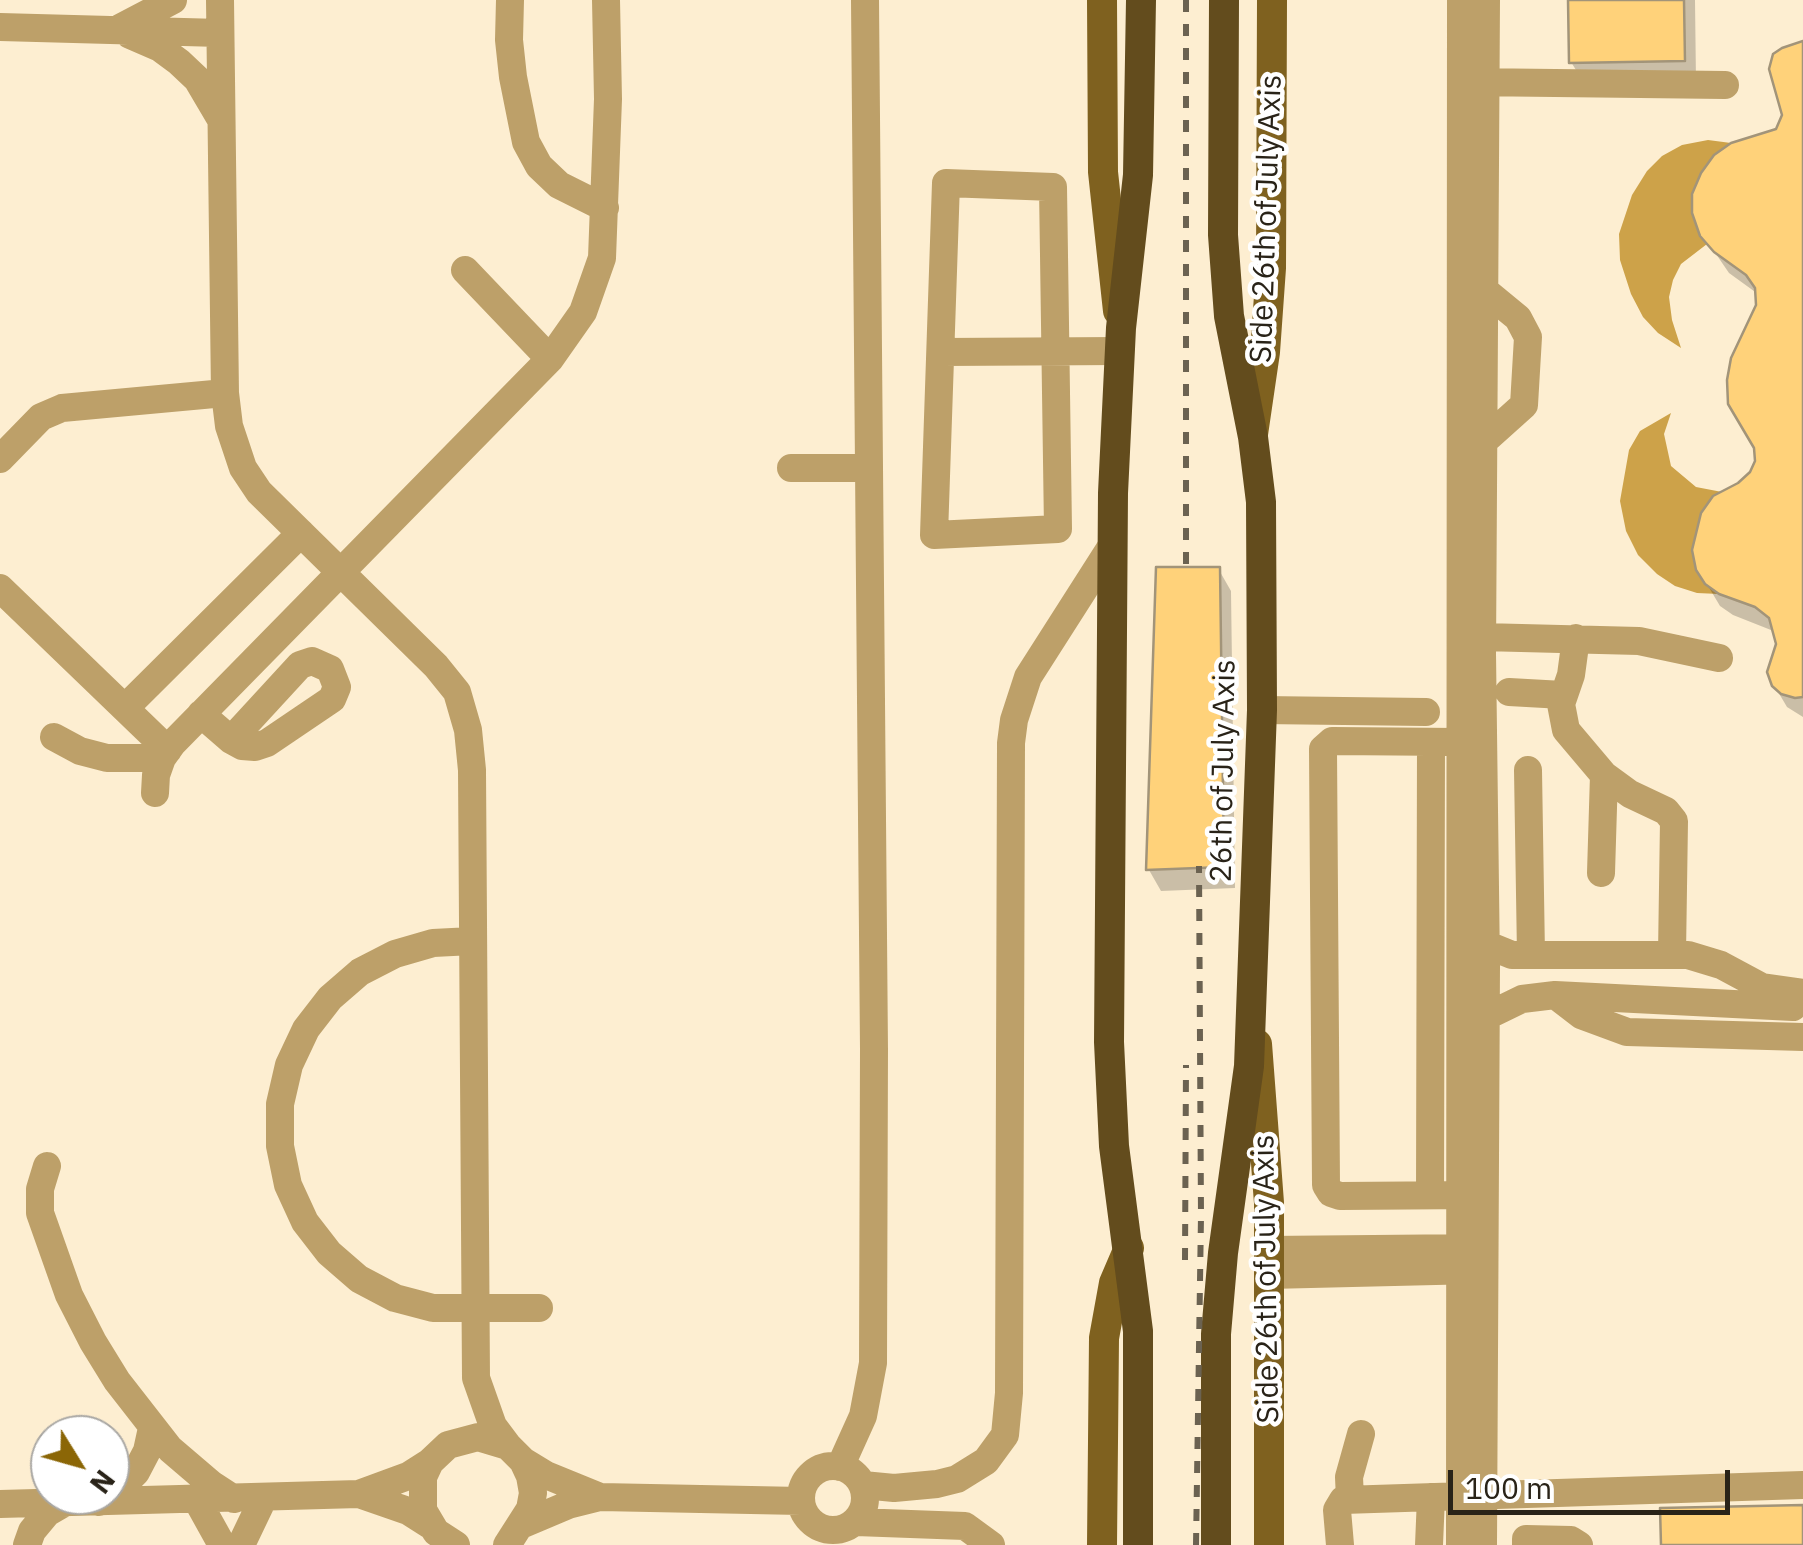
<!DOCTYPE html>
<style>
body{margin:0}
#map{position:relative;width:1803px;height:1545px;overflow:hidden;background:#fdeed1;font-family:"IBM Plex Sans",sans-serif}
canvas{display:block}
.north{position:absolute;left:30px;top:1415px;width:100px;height:100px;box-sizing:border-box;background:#fff;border:2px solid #a9a7a3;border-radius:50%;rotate:127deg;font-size:28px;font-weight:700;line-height:40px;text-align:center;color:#292318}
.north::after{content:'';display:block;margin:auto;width:35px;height:45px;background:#8b6606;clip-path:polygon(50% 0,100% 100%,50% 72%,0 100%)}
.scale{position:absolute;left:1448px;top:1470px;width:282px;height:45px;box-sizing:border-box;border:5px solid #292318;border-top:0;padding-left:12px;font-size:30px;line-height:35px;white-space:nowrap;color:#292318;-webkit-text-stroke:8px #fff;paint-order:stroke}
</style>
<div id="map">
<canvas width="1803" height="1545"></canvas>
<div class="north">N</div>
<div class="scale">100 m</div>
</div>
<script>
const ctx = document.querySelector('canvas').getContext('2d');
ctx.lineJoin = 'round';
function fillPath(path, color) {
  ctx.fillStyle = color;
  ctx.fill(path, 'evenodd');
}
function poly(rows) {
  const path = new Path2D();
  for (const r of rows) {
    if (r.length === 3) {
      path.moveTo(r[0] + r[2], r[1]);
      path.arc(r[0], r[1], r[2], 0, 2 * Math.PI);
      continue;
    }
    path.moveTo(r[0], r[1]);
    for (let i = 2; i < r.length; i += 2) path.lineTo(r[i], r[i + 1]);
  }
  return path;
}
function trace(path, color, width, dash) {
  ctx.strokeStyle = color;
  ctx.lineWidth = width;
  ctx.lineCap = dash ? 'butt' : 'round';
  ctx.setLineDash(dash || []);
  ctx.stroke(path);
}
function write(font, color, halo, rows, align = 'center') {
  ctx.font = font + ' "IBM Plex Sans",sans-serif';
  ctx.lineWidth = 9;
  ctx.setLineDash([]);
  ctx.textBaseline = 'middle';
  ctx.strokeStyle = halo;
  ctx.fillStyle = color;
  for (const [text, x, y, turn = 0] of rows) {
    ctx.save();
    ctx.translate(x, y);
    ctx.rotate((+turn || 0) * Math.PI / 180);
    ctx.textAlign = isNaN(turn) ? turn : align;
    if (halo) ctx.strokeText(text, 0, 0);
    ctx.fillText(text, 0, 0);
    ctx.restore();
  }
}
const water = poly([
 [1708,140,1731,143,1714,155,1701,173,1692,194,1692,213,1707,244,1681,264,1673,280,1669,297,1672,320,1681,348,1658,333,1643,317,1631,294,1620,260,1619,234,1632,195,1647,171,1662,156,1682,145],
 [1671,413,1664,434,1671,466,1696,487,1722,492,1713,496,1701,513,1692,550,1696,570,1705,584,1719,594,1697,593,1675,586,1657,574,1638,555,1626,531,1620,501,1629,450,1640,431]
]);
const shadow = poly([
 [1571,0,1695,0,1696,82,1584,83,1571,62],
 [1803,44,1803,717,1787,707,1774,685,1779,644,1776,632,1733,615,1720,606,1698,569,1740,485,1752,474,1757,461,1758,294,1729,273,1703,235,1778,131],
 [1219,570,1231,591,1235,888,1161,891,1149,870]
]);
const building = poly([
 [1568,0,1684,0,1685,61,1569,63,1568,0],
 [1803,41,1803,697,1795,698,1781,694,1772,686,1767,672,1776,644,1769,618,1755,607,1719,594,1705,584,1696,570,1692,550,1701,513,1713,496,1738,483,1750,472,1755,461,1754,448,1728,404,1727,380,1731,358,1756,305,1755,288,1746,275,1714,252,1700,236,1692,213,1692,194,1701,173,1714,155,1731,143,1776,129,1782,115,1769,69,1773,54,1782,48,1803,41],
 [1156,567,1220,567,1224,867,1146,870,1156,567],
 [1803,1505,1803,1545,1661,1545,1660,1508,1803,1505]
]);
const minor = poly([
 [220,0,225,393,229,426,243,468,259,492,436,666,457,692,468,730,472,770,476,1378,493,1426,508,1446],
 [510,0,509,40,513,77,526,142,539,166,559,185,605,208],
 [0,27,220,33],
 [120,28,173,0],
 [130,35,160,48,179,62,197,79,220,118],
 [1470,82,1725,85],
 [946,183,1053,187,1058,529,934,535,946,183],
 [465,270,550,359],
 [1484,290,1518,318,1528,337,1524,405,1485,440],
 [942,352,1120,351],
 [0,459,41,417,62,408,225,393],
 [791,468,869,468],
 [0,588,168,750],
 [1482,637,1639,641,1719,658],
 [1576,638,1571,675,1561,704,1566,730,1604,775,1630,794,1666,811,1674,821,1672,954],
 [1509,692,1563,695],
 [125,708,301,533],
 [1262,710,1426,712],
 [201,714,231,740,242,746,255,747,267,743,332,699,337,687,330,669,312,661,300,665,231,740],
 [54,737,80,751,107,758,162,758],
 [1459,742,1332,741,1323,749,1326,1185,1331,1193,1340,1196,1475,1195],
 [1528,770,1531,955],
 [155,793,156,775,162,758,172,744,550,359,583,312,602,258,608,99,606,0],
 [1601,873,1604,775],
 [472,941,433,943,395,954,360,972,330,998,306,1029,289,1065,280,1104,280,1146,288,1185,305,1222,329,1253,359,1279,395,1298,433,1308,539,1308],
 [1485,944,1512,955,1688,955,1721,965,1762,987,1803,993],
 [1555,995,1581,1015,1627,1032,1803,1037],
 [1485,1017,1522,999,1555,995,1793,1007],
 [47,1166,40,1189,40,1213,69,1295,93,1342,117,1381,170,1449,211,1484,234,1499],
 [1430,1195,1431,742],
 [1268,1250,1478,1248],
 [1269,1275,1477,1270],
 [523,1461,546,1475,600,1497],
 [833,1498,32],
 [840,1467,863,1416,873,1363,874,1048,865,0],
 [863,1485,894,1488,937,1484,957,1479,986,1461,1005,1435,1009,1393,1011,743,1014,720,1028,677,1111,547],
 [359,1494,408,1511,430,1525],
 [1350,1499,1349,1477,1361,1434],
 [197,1500,222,1545],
 [99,1502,119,1489,136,1472,147,1451,152,1428],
 [0,1504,359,1494,408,1476,430,1462],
 [856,1522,965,1526,991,1545],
 [523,1524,568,1505,600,1497,801,1501],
 [27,1545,32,1531,47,1513,66,1502],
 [241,1545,263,1499],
 [456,1545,436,1532,423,1510,423,1477,430,1462,448,1445,478,1437,508,1446,523,1461,530,1476,533,1493,530,1509,507,1545],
 [1340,1545,1337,1510,1343,1500,1803,1485],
 [1429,1545,1431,1497],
 [1460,1545,1461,0],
 [1483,1545,1486,966,1482,653,1486,0],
 [1526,1545,1526,1539,1571,1540,1579,1545]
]);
const major = poly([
 [1102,0,1103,172,1118,311],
 [1253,434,1265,352,1271,268,1272,0],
 [1257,1044,1269,1203,1269,1545],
 [1102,1545,1104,1338,1114,1283,1129,1248]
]);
const highway = poly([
 [1138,1545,1138,1331,1114,1146,1109,1042,1113,493,1121,328,1138,175,1141,0],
 [1216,1545,1216,1334,1223,1253,1249,1066,1262,710,1261,502,1253,437,1229,316,1223,235,1224,0]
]);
const rail = poly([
 [1186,0,1186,568],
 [1185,1260,1186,1065],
 [1196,1545,1201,1216,1199,866]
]);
const streetNames = [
 ["Side 26th of July Axis",1267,219,-88],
 ["26th of July Axis",1224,771,-89],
 ["Side 26th of July Axis",1267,1279,-91]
];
fillPath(water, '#cda249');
fillPath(shadow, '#0003');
fillPath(building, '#ffd27a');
trace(building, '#a29479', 2.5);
trace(minor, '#bda069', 28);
trace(major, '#7f611f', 30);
trace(highway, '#634c1d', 30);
trace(rail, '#6b6251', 6, [12, 12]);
write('30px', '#292318', '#fff', streetNames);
</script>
